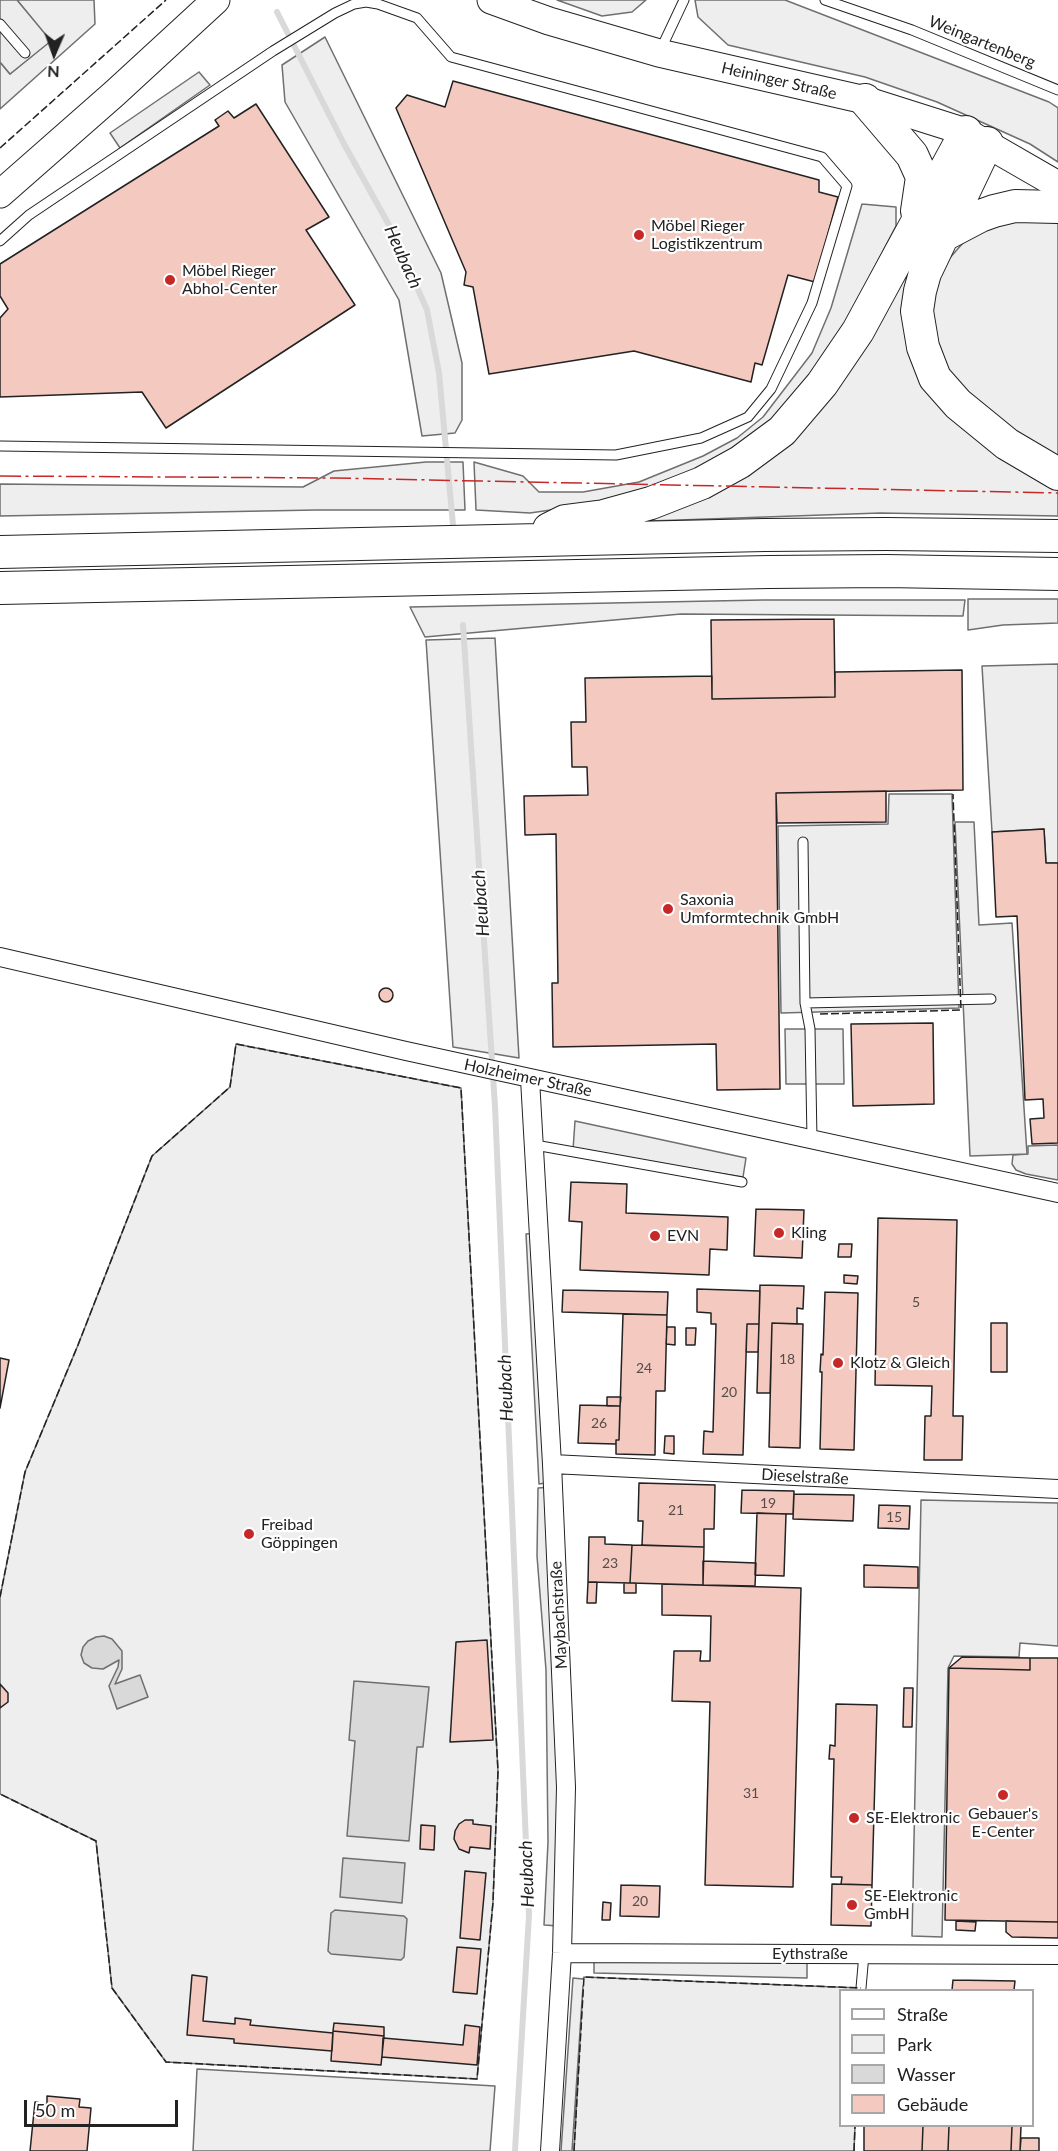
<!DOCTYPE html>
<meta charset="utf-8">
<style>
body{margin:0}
#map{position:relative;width:1058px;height:2151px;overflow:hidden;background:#fff;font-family:Lato,sans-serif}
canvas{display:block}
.legend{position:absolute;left:839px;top:1989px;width:195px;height:138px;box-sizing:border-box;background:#fff;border:2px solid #a7a7a7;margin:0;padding:8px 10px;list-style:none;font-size:18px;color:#222}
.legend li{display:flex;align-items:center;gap:12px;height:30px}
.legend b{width:30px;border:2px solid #a7a7a7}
.north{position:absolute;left:24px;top:24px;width:60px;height:60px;-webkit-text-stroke:4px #fff;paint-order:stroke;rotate:182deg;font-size:16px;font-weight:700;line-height:24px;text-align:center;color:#222}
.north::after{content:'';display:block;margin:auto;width:21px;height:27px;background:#222;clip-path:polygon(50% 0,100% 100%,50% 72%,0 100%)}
.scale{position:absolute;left:24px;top:2100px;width:154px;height:27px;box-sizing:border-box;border:3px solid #222;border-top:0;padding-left:8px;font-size:18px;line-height:21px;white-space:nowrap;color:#222;-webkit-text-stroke:4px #fff;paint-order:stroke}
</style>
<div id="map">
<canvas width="1058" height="2151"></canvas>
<ul class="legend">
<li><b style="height:8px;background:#fff"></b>Straße</li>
<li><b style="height:16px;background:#eee"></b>Park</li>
<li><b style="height:16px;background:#d9d9d9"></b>Wasser</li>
<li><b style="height:16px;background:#f3c9c0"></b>Gebäude</li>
</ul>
<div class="north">N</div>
<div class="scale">50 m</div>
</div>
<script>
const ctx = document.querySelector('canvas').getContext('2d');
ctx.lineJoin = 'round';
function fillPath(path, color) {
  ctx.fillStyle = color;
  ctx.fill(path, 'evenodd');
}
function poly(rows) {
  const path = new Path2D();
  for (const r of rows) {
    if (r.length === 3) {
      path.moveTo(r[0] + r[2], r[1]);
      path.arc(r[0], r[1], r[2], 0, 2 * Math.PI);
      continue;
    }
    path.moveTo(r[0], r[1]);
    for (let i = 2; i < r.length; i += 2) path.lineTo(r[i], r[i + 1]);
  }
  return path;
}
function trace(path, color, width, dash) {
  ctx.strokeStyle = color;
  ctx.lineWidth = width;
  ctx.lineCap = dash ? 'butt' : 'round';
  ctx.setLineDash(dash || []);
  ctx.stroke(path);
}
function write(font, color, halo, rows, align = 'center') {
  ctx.font = font + ' Lato,sans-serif';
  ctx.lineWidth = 4.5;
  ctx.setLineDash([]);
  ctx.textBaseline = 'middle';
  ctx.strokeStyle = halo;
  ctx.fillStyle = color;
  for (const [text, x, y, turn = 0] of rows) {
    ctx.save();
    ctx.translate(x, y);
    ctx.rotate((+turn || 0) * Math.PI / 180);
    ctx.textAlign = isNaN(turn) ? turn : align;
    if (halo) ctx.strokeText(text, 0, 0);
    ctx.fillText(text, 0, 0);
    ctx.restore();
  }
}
const green = poly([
 [17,0,94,0,95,24,0,109,0,62,10,74,50,41,17,0],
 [557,0,646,0,632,12,602,16,557,0],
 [695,0,785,0,1049,102,1058,108,1058,162,1030,144,937,102,865,77,728,45,698,17,695,0],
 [325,37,441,273,462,363,462,420,455,433,422,436,399,300,285,102,282,65,325,37],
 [862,204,896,207,896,226,837,339,795,401,719,465,606,502,530,513,476,510,474,462,523,476,539,492,583,492,639,482,703,456,737,438,763,417,812,353,831,308,862,204],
 [931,217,915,278,935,397,962,428,1008,460,1058,486,1058,516,880,513,650,521,653,513,752,465,931,217],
 [1014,219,1058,223,1058,460,983,412,946,371,933,332,932,289,948,260,970,235,1014,219],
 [426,462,463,462,465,510,316,510,0,516,0,484,303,487,334,471,426,462],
 [968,599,1058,599,1058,623,1003,625,968,630,968,599],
 [763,600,965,600,963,616,681,614,425,637,410,607,763,600],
 [495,638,519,1058,453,1047,426,640,495,638],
 [236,1044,461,1088,498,1771,493,1902,477,2079,166,2062,112,1988,96,1841,0,1794,0,1597,25,1472,78,1345,152,1156,230,1087,236,1044],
 [1058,1145,1058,1180,1026,1174,1016,1170,1012,1164,1013,1155,1028,1154,1028,1146,1058,1145],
 [197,2069,495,2086,490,2151,193,2151,197,2069]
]);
const parking = poly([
 [0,0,17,0,51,41,10,74,0,62,0,0],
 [199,72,210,85,120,148,110,133,199,72],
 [1058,664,1058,863,1046,863,1044,829,992,832,982,666,1058,664],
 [889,794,952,794,959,1008,781,1013,778,826,888,824,889,794],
 [955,822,974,822,979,925,1012,923,1027,1154,970,1156,955,822],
 [785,1029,843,1029,844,1084,786,1084,785,1029],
 [575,1121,746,1158,743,1177,573,1150,575,1121],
 [537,1233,551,1482,539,1484,526,1234,537,1233],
 [551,1487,557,1628,559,1926,544,1925,548,1842,546,1670,537,1556,538,1488,551,1487],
 [921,1500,1058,1503,1058,1646,1020,1643,1019,1657,954,1656,948,1668,942,1937,912,1936,921,1500],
 [594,1961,807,1963,807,1978,594,1973,594,1961],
 [584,1977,861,1988,861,1990,840,1990,840,2126,855,2126,854,2151,574,2151,583,1986,572,2151,561,2151,573,1978,583,1979,584,1977]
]);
const water = poly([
 [104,1636,112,1639,122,1651,122,1669,115,1684,140,1675,148,1697,117,1709,109,1686,118,1667,119,1660,103,1669,92,1668,84,1663,81,1655,83,1647,88,1641,96,1637,104,1636],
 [354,1681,429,1687,423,1747,417,1747,409,1841,347,1836,355,1741,349,1740,354,1681],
 [343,1858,405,1863,402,1903,340,1897,343,1858],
 [335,1910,404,1916,407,1919,404,1957,401,1960,331,1954,328,1951,331,1913,335,1910]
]);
const stream = poly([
 [277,12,344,144,394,234,427,310,439,373,453,525],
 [463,625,495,1106,529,1915,515,2151]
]);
const building = poly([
 [453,81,819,180,819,192,838,197,815,282,788,275,762,365,755,363,751,382,634,351,489,374,473,287,464,285,466,272,396,108,407,95,445,107,453,81],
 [256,104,329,217,306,230,355,305,166,428,142,392,0,397,0,318,8,309,0,296,0,264,219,126,215,120,228,111,234,118,256,104],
 [834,619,835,697,712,699,711,620,834,619],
 [962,670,963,790,776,793,780,1089,717,1090,716,1044,553,1047,552,983,558,983,556,834,525,835,524,796,588,795,587,767,572,767,571,722,586,722,585,678,712,676,712,699,835,697,835,672,962,670],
 [886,791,886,822,777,823,776,793,886,791],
 [1044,829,1046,863,1058,863,1058,1143,1032,1144,1030,1119,1044,1118,1043,1099,1025,1100,1017,916,996,917,992,832,1044,829],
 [386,995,7],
 [933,1023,934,1104,853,1106,851,1024,933,1023],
 [571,1182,627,1184,626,1213,728,1217,727,1250,710,1249,709,1275,580,1270,582,1222,569,1221,571,1182],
 [756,1209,804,1210,802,1258,754,1256,756,1209],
 [878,1218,957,1220,953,1416,963,1416,962,1460,924,1460,925,1416,931,1416,932,1386,875,1385,878,1218],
 [839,1244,852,1244,851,1257,838,1257,839,1244],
 [844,1275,858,1276,857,1284,844,1283,844,1275],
 [760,1285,804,1286,803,1309,797,1308,797,1324,772,1323,770,1393,757,1393,760,1285],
 [697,1289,760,1291,759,1324,747,1324,743,1455,703,1454,704,1431,713,1432,716,1324,711,1324,711,1313,697,1312,697,1289],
 [563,1290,668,1292,667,1315,562,1312,563,1290],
 [825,1292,858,1293,854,1450,820,1449,822,1372,820,1372,821,1354,823,1355,825,1292],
 [623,1314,667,1315,665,1391,656,1391,655,1455,616,1454,616,1440,619,1440,623,1314],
 [772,1323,803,1324,800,1448,769,1447,772,1323],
 [991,1323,1007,1323,1007,1372,991,1372,991,1323],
 [747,1324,759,1324,758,1352,746,1352,747,1324],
 [667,1327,675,1327,675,1345,666,1344,667,1327],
 [686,1328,696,1328,695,1345,686,1345,686,1328],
 [0,1358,9,1360,0,1408,0,1358],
 [607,1397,621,1397,620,1406,607,1406,607,1397],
 [580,1405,620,1406,619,1440,616,1440,616,1444,578,1443,580,1405],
 [665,1436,674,1436,674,1454,664,1453,665,1436],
 [639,1483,715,1485,714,1529,704,1529,704,1547,642,1545,643,1521,638,1521,639,1483],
 [742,1490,794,1491,793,1514,741,1513,742,1490],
 [794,1494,854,1495,853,1521,793,1519,794,1494],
 [879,1505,910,1506,909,1529,878,1528,879,1505],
 [757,1513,786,1514,784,1576,755,1575,757,1513],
 [589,1537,605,1537,605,1544,632,1545,630,1583,588,1582,589,1537],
 [632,1545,704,1547,703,1585,630,1583,632,1545],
 [703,1561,756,1563,755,1586,703,1585,703,1561],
 [864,1565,918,1567,918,1588,864,1587,864,1565],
 [588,1582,597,1582,596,1603,587,1603,588,1582],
 [624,1583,636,1583,636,1593,624,1593,624,1583],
 [662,1584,801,1588,793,1887,705,1885,710,1702,672,1701,674,1651,701,1651,700,1661,710,1661,711,1616,662,1615,662,1584],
 [487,1640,493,1740,450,1742,456,1642,487,1640],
 [962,1657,1030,1658,1030,1670,949,1668,962,1657],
 [1030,1658,1058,1658,1058,1922,945,1920,949,1668,1030,1670,1030,1658],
 [0,1684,8,1693,8,1702,0,1708,0,1684],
 [904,1688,913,1688,912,1727,903,1727,904,1688],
 [836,1704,877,1705,872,1885,841,1884,842,1877,831,1877,834,1759,829,1759,830,1745,835,1746,836,1704],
 [465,1820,473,1820,473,1824,491,1826,490,1849,470,1847,469,1853,459,1849,454,1839,455,1831,459,1824,465,1820],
 [421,1825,435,1826,434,1850,420,1849,421,1825],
 [465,1871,486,1873,480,1940,460,1938,465,1871],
 [832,1884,872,1885,871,1926,831,1925,832,1884],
 [621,1885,660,1886,659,1917,620,1916,621,1885],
 [603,1902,611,1903,610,1920,602,1920,603,1902],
 [956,1921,976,1922,975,1931,956,1930,956,1921],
 [1006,1921,1058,1922,1058,1938,1012,1937,1006,1932,1006,1921],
 [457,1947,481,1949,477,1994,453,1992,457,1947],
 [192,1975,207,1977,203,2021,235,2024,235,2018,251,2020,250,2025,333,2033,332,2051,234,2043,234,2039,187,2035,192,1975],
 [953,1980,1015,1981,1014,1990,952,1990,953,1980],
 [334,2023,384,2027,384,2036,333,2031,334,2023],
 [465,2025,480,2027,477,2065,382,2057,383,2038,463,2045,465,2025],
 [333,2031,384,2036,381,2065,331,2061,333,2031],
 [47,2096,80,2099,79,2107,91,2108,87,2151,30,2151,35,2102,47,2104,47,2096],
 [864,2126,923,2126,922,2151,864,2151,864,2126],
 [923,2126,949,2126,948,2151,922,2151,923,2126],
 [949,2126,1012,2126,1011,2151,948,2151,949,2126],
 [1012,2126,1021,2126,1020,2151,1011,2151,1012,2126],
 [1021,2138,1039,2138,1039,2151,1020,2151,1021,2138]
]);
const service = poly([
 [825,0,912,30,1058,90],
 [0,24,25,53],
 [660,51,684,0],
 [0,241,29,215,273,51,335,13,354,4,366,2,378,4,417,18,451,57,822,157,847,186,812,303,771,389,748,417,701,438,616,455,0,446],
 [803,842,805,1003,810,1029,812,1139],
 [805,1003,991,999],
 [535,1145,742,1182],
 [861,1988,864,1954]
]);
const minor = poly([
 [0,957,406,1051,1058,1193],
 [530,1079,552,1464,566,1787,562,1953,550,2151],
 [552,1464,1058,1489],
 [562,1953,1058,1955]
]);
const secondary = poly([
 [491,0,549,21,659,53,865,100,966,132,1058,185],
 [0,194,115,93,216,0]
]);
const trunk = poly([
 [865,100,912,155,922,177,917,211],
 [987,143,925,273,920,291,917,311,923,347,935,378,958,404,1007,444,1058,474],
 [942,236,980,216,994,211,1015,206,1058,207],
 [549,529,565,521,604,516,651,503,702,483,740,462,782,431,822,384,858,331,966,132],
 [0,552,765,535,886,534,1058,536],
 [0,588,769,572,886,571,1058,574]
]);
const fence = poly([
 [0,148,166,0],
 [820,1014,961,1010,953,794],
 [0,1597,25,1472,78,1345,152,1156,230,1087,236,1044,461,1088,498,1771,493,1902,477,2079,166,2062,112,1988,96,1841,0,1794],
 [574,2151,584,1977,861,1988],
 [854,2151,855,2126]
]);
const power = poly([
 [0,476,335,478,1058,493]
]);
const markers = [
 [639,235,6,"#c62828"],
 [170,280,6,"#c62828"],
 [668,909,6,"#c62828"],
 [779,1233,6,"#c62828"],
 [655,1236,6,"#c62828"],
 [838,1363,6,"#c62828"],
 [249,1534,6,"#c62828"],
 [1003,1795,6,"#c62828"],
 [854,1818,6,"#c62828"],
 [852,1905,6,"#c62828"]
];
const numberNames = [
 ["5",916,1302],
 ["18",787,1359],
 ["24",644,1368],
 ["20",729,1392],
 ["26",599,1423],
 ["19",768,1503],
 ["21",676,1510],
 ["15",894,1517],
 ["23",610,1563],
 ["31",751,1793],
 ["20",640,1901]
];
const streetNames = [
 ["Weingartenberg",982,42,22],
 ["Heininger Straße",779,81,13],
 ["Holzheimer Straße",528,1078,12],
 ["Dieselstraße",805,1477,3],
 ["Maybachstraße",559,1615,-93],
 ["Eythstraße",810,1954]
];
const poiNames = [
 ["Möbel Rieger",651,226],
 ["Logistikzentrum",651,244],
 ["Möbel Rieger",182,271],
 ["Abhol-Center",182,289],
 ["Saxonia",680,900],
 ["Umformtechnik GmbH",680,918],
 ["Kling",791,1233],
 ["EVN",667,1236],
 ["Klotz & Gleich",850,1363],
 ["Freibad",261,1525],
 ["Göppingen",261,1543],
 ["Gebauer's",1003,1814,"center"],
 ["E-Center",1003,1832,"center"],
 ["SE-Elektronic",866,1818],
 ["SE-Elektronic",864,1896],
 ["GmbH",864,1914]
];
const waterNames = [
 ["Heubach",403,257,66],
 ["Heubach",481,903,-94],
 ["Heubach",506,1388,-92],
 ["Heubach",527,1874,-92]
];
fillPath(green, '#eee');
trace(green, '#6f6f6f', 1.5);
fillPath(parking, '#ededed');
trace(parking, '#6f6f6f', 1.5);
fillPath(water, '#d9d9d9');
trace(water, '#6f6f6f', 1.5);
trace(stream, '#d9d9d9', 6);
fillPath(building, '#f3c9c0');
trace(building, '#222', 1.5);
trace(service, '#222', 11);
trace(minor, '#222', 20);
trace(secondary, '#222', 29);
trace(trunk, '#222', 34);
trace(service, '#fff', 9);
trace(minor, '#fff', 18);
trace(secondary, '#fff', 27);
trace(trunk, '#fff', 32);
trace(fence, '#222', 1.5, [8, 3]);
trace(power, '#c62828', 1.5, [21, 4.5, 3, 4.5]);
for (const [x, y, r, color] of markers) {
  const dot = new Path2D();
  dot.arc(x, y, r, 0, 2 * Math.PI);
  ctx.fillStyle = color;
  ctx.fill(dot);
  trace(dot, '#fff', 2);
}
write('14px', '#564c4a', null, numberNames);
write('16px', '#222', '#fff', streetNames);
write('16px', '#222', '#fff', poiNames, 'left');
write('italic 18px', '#222', '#fff', waterNames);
</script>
